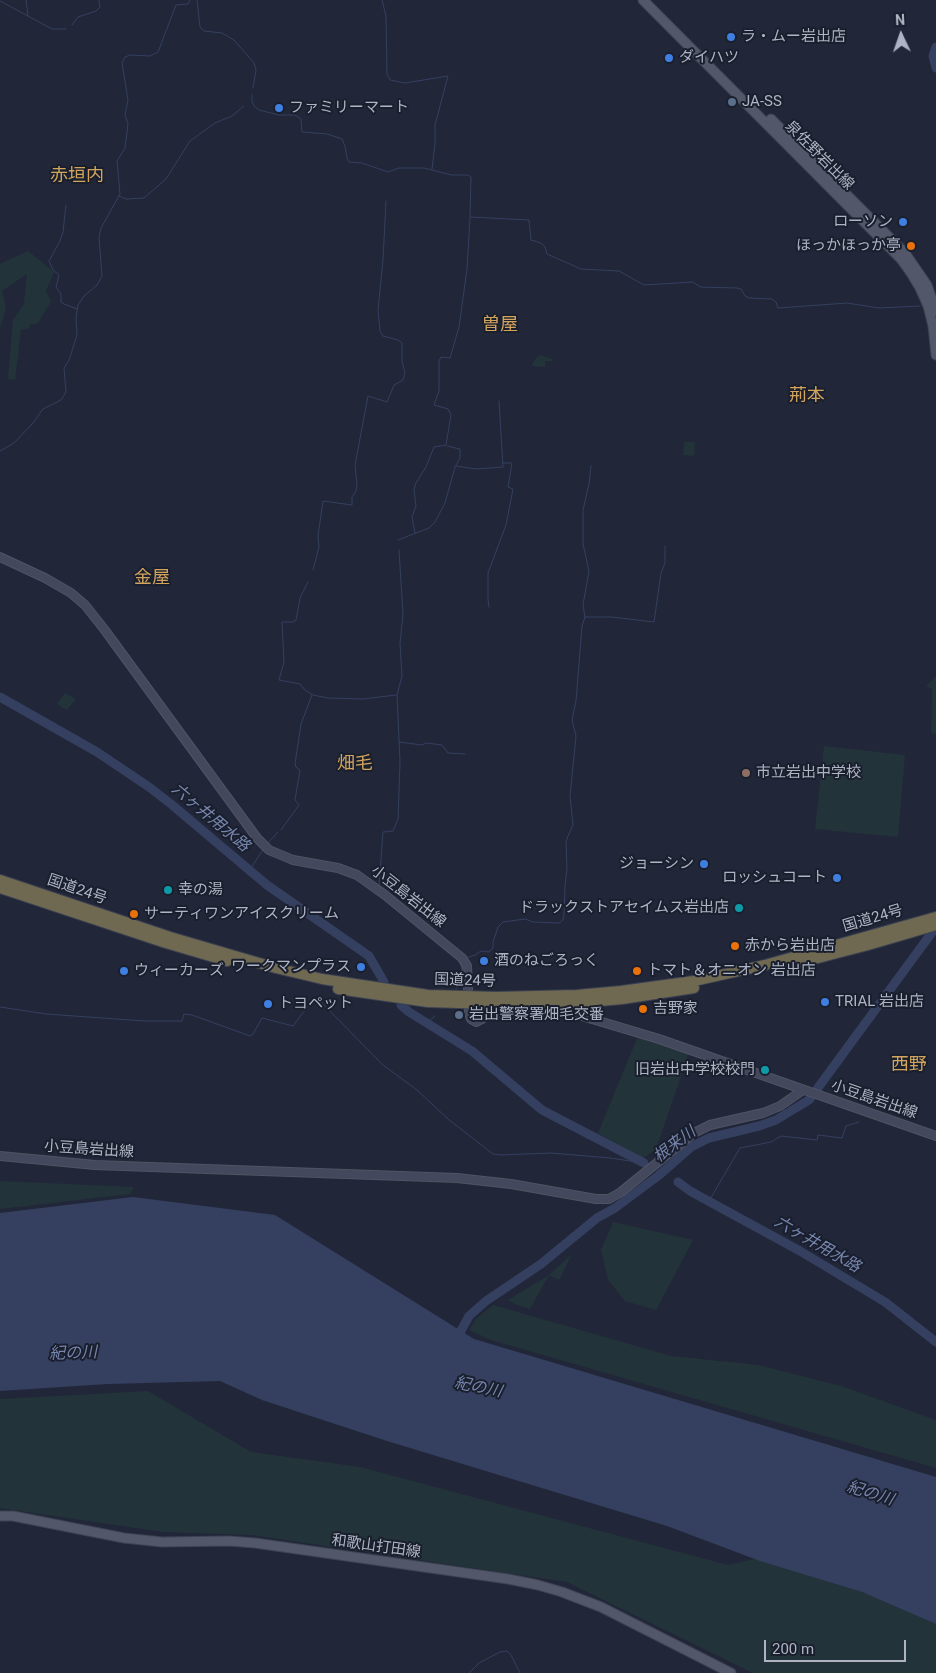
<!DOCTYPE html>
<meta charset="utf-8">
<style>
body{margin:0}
#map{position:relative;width:936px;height:1673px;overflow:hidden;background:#212739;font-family:Roboto,sans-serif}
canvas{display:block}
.north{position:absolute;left:876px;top:10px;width:50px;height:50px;-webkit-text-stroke:4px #1a1f2e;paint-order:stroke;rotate:357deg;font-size:14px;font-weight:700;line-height:20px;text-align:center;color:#afb4c5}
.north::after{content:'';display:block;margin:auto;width:18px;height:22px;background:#afb4c5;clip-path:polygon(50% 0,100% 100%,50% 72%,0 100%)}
.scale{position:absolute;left:764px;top:1640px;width:142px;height:22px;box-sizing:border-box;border:2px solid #afb4c5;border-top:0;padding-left:6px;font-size:15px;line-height:18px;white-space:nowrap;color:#afb4c5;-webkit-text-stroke:4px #1a1f2e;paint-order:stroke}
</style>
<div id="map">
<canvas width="936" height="1673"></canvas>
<div class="north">N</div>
<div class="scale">200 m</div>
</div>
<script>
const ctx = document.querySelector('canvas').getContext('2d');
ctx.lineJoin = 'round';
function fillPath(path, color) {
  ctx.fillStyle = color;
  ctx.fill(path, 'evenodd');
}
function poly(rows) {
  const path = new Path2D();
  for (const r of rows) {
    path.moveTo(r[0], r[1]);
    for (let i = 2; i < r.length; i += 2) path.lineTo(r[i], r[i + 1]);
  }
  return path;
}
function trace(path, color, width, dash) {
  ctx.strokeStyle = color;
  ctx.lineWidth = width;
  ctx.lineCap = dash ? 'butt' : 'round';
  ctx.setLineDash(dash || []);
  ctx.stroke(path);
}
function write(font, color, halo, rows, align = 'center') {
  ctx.font = font + ' Roboto,"Noto Sans JP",sans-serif';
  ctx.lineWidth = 4;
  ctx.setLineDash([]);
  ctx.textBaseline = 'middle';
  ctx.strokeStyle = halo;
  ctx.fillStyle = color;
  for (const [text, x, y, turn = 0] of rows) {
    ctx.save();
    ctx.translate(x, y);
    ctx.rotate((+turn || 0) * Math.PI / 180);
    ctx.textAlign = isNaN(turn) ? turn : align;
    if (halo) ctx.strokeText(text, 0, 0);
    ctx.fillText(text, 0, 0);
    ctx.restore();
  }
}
const green = poly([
 [28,251,54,272,46,291,51,302,37,324,30,324,29,328,21,330,15,380,8,379,13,320,24,304,27,274,2,291,6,308,0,328,0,264],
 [539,355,553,359,553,361,545,361,545,367,532,366,533,362],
 [684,442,695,442,694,456,683,455],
 [935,677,936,677,936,734,931,733,932,689,926,686],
 [65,693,76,699,67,710,57,704],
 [824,746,905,755,898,837,815,829],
 [638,1036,689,1053,656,1149,642,1159,598,1133],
 [0,1181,134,1187,130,1194,0,1209],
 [613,1222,693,1240,656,1310,625,1301,608,1280,601,1250],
 [572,1254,559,1280,549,1275,530,1309,517,1305,508,1300,549,1275],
 [493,1305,671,1356,758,1365,841,1386,936,1420,936,1468,491,1340,469,1330,476,1319],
 [148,1391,251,1452,360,1467,728,1565,755,1559,862,1592,936,1624,936,1673,753,1673,567,1582,252,1535,163,1532,0,1508,0,1399]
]);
const water = poly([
 [133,1197,275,1215,474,1339,936,1477,936,1624,862,1592,760,1561,667,1526,387,1441,262,1400,220,1381,108,1384,0,1391,0,1213]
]);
const stream = poly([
 [26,0,28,16],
 [197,0,200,27,204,31,222,33,234,40,254,63,256,70,253,88],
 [382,0,386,16,387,74,390,80,405,83,448,76,435,125,435,144,432,169],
 [0,1,52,29,66,29],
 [72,25,78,17,96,11,100,7,99,0],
 [252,95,252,101,254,106,259,110,279,115,295,115,301,119,302,132,327,134,342,139,345,146,347,158,349,162,362,163,388,172,399,168,424,168,452,175,468,175,471,177,470,217,529,220,531,240,541,243,545,247,547,254,581,269,619,271,644,285,693,282,700,287,737,288,741,289,745,296,749,298,772,299,776,302,778,308,847,303,879,308,920,306],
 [119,196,126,199,144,198,166,179,190,141,215,123,232,116,244,106],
 [66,205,63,232,60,241,49,261,53,270,59,275,56,287,61,294,61,302,64,304,77,309],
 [0,451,14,443,33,423,43,409,61,400,66,392,64,368,69,360,77,335,76,317,78,305,84,296,97,285,102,276,99,237,101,228,120,194,117,161,125,148,128,124,125,115,128,100,122,63,125,57,130,55,150,56,158,52,176,5,188,4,190,0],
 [456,466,476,469,503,467,499,401],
 [415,533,412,517,416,506,414,489,416,483,426,467,434,447,446,445,451,415,448,409,434,405,439,391,439,361,441,357,450,358,459,327,467,269,470,218],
 [398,540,429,528,435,522,445,503,455,467,460,458,460,449,447,446],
 [313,570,319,547,318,536,323,501,352,505,352,497,356,491,357,485,355,465,368,396,387,402,394,385,403,380,405,373,402,361,402,343,398,340,383,336,380,331,378,310,383,260,386,201],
 [308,582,300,598,296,620,293,622,282,622,284,662,279,680,300,684,305,690,313,695,328,698,363,699,396,695],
 [489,607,488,599,488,573,506,525,513,489,508,487,512,463,503,463],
 [585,617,612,617,654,622,661,573,665,563,665,546],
 [399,742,422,745,426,743,442,745,448,753,465,754],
 [281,830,299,805,295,800,300,770,296,767,295,764,301,724,312,695],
 [267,844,278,832],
 [249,871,264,848],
 [379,886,383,832,393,831,398,819,400,762,397,695,402,676,400,644,403,614,399,550],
 [466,958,475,955,481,951,489,952,493,948,493,942,498,927,503,922,525,919,533,922,559,923,563,920,564,915,565,886,567,868,566,842,568,836,573,825,570,796,576,736,572,720,576,701,582,626,585,617,583,605,589,571,583,544,583,510,589,484,591,466],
 [456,989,463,978,461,964],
 [0,1007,46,1014,145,1021,182,1021,184,1014,192,1015,250,1036,253,1034,262,1018,293,1026,308,1006,317,998,383,1065,417,1090,448,1119,493,1154,501,1155,551,1153,610,1158,644,1163],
 [427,1023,435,1016],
 [709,1201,740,1148,771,1142,781,1136,817,1140,818,1135,842,1138,846,1126,859,1122],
 [469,1673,479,1663,500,1652,507,1651,511,1655,520,1673]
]);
const river = poly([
 [936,47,933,56,936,68],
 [0,697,97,752,149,787,171,804,267,885,369,956,384,982],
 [401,1005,409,1012,472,1051,542,1110,644,1163],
 [678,1182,690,1191,800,1251,885,1302,936,1342],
 [456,1340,469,1316,486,1301,541,1264,597,1218,615,1208,658,1176,691,1147,709,1138,759,1126,776,1120,809,1100,936,927]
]);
const secondary = poly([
 [0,557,45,578,71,593,85,605,104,629,257,838,269,850,293,860,338,868,357,875,385,895,462,958,467,966,469,1013,471,1019,476,1022,493,1013,572,1013,659,1039,936,1136],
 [0,1156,95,1165,457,1178,511,1184,596,1199,609,1199,621,1192,694,1133,710,1125,763,1113,780,1106,803,1090]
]);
const primary = poly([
 [643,0,901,259,911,273,920,288,928,306,933,326,936,355],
 [771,119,905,253,927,285,936,311],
 [0,1516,13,1516,124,1538,162,1542,229,1541,255,1543,508,1579,538,1585,562,1592,601,1607,731,1673]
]);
const highway = poly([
 [0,880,170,937,276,968,322,979,428,995,496,997,577,995,621,991,694,981,765,965,936,917],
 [0,888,166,943,227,961],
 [791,965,868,945,936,925],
 [338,989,428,1002,523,1005,578,1003,622,999,694,988]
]);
const markers = [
 [731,37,5,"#3f7fe0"],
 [669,58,5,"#3f7fe0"],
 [732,102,5,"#5c6f8a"],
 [279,108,5,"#3f7fe0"],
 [903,222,5,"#3f7fe0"],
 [911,246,5,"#e8710a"],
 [746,773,5,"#8d6e63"],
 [704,864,5,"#3f7fe0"],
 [837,878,5,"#3f7fe0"],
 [168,890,5,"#0f9aa8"],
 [739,908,5,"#0f9aa8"],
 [134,914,5,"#e8710a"],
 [735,946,5,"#e8710a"],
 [484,961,5,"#3f7fe0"],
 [361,967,5,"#3f7fe0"],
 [124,971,5,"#3f7fe0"],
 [637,971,5,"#e8710a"],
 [825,1002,5,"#3f7fe0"],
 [268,1004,5,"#3f7fe0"],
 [643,1009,5,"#e8710a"],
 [459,1015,5,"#5c6f8a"],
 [765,1070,5,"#0f9aa8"]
];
const poiNames = [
 ["ラ・ムー岩出店",741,37],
 ["ダイハツ",679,58],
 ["JA-SS",742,102],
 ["ファミリーマート",289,108],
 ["ローソン",893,222,"right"],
 ["ほっかほっか亭",901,246,"right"],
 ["市立岩出中学校",756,773],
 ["ジョーシン",694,864,"right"],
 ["ロッシュコート",827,878,"right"],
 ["幸の湯",178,890],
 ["ドラックストアセイムス岩出店",729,908,"right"],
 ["サーティワンアイスクリーム",144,914],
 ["赤から岩出店",745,946],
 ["酒のねごろっく",494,961],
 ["ワークマンプラス",351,967,"right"],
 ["ウィーカーズ",134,971],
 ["トマト＆オニオン 岩出店",647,971],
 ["TRIAL 岩出店",835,1002],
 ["トヨペット",278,1004],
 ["吉野家",653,1009],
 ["岩出警察署畑毛交番",469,1015],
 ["旧岩出中学校校門",755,1070,"right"]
];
const streetNames = [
 ["泉佐野岩出線",819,156,45],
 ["国道24号",77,890,19],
 ["小豆島岩出線",408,897,38],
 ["国道24号",873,919,-16],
 ["国道24号",465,981,2],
 ["小豆島岩出線",874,1100,19],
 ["小豆島岩出線",89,1150,4],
 ["和歌山打田線",376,1547,8]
];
const waterNames = [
 ["六ヶ井用水路",210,818,40],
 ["根来川",675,1145,-37],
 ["六ヶ井用水路",817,1245,30],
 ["紀の川",73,1354,-2],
 ["紀の川",478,1388,12],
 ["紀の川",870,1494,17]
];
const quarterNames = [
 ["赤垣内",77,176],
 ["曽屋",500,325],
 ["荊本",807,396],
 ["金屋",152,578],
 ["畑毛",355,764],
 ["西野",909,1065]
];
fillPath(green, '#23333a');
fillPath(water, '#354060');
trace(stream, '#354060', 1);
trace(river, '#354060', 9);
trace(secondary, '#4f5464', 10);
trace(primary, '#3e4352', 11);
trace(highway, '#3c4151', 12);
trace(secondary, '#43485c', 8);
trace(primary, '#525869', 9);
trace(highway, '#6f6952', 10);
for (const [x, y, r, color] of markers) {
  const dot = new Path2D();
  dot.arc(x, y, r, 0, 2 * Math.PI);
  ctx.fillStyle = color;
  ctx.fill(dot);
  trace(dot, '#1a1f2e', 2);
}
write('15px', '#afb4c5', '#1a1f2e', poiNames, 'left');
write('15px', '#afb4c5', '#1a1f2e', streetNames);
write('italic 16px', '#7786ae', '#1a1f2e', waterNames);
write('18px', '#d3a45d', '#1a1f2e', quarterNames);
</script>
